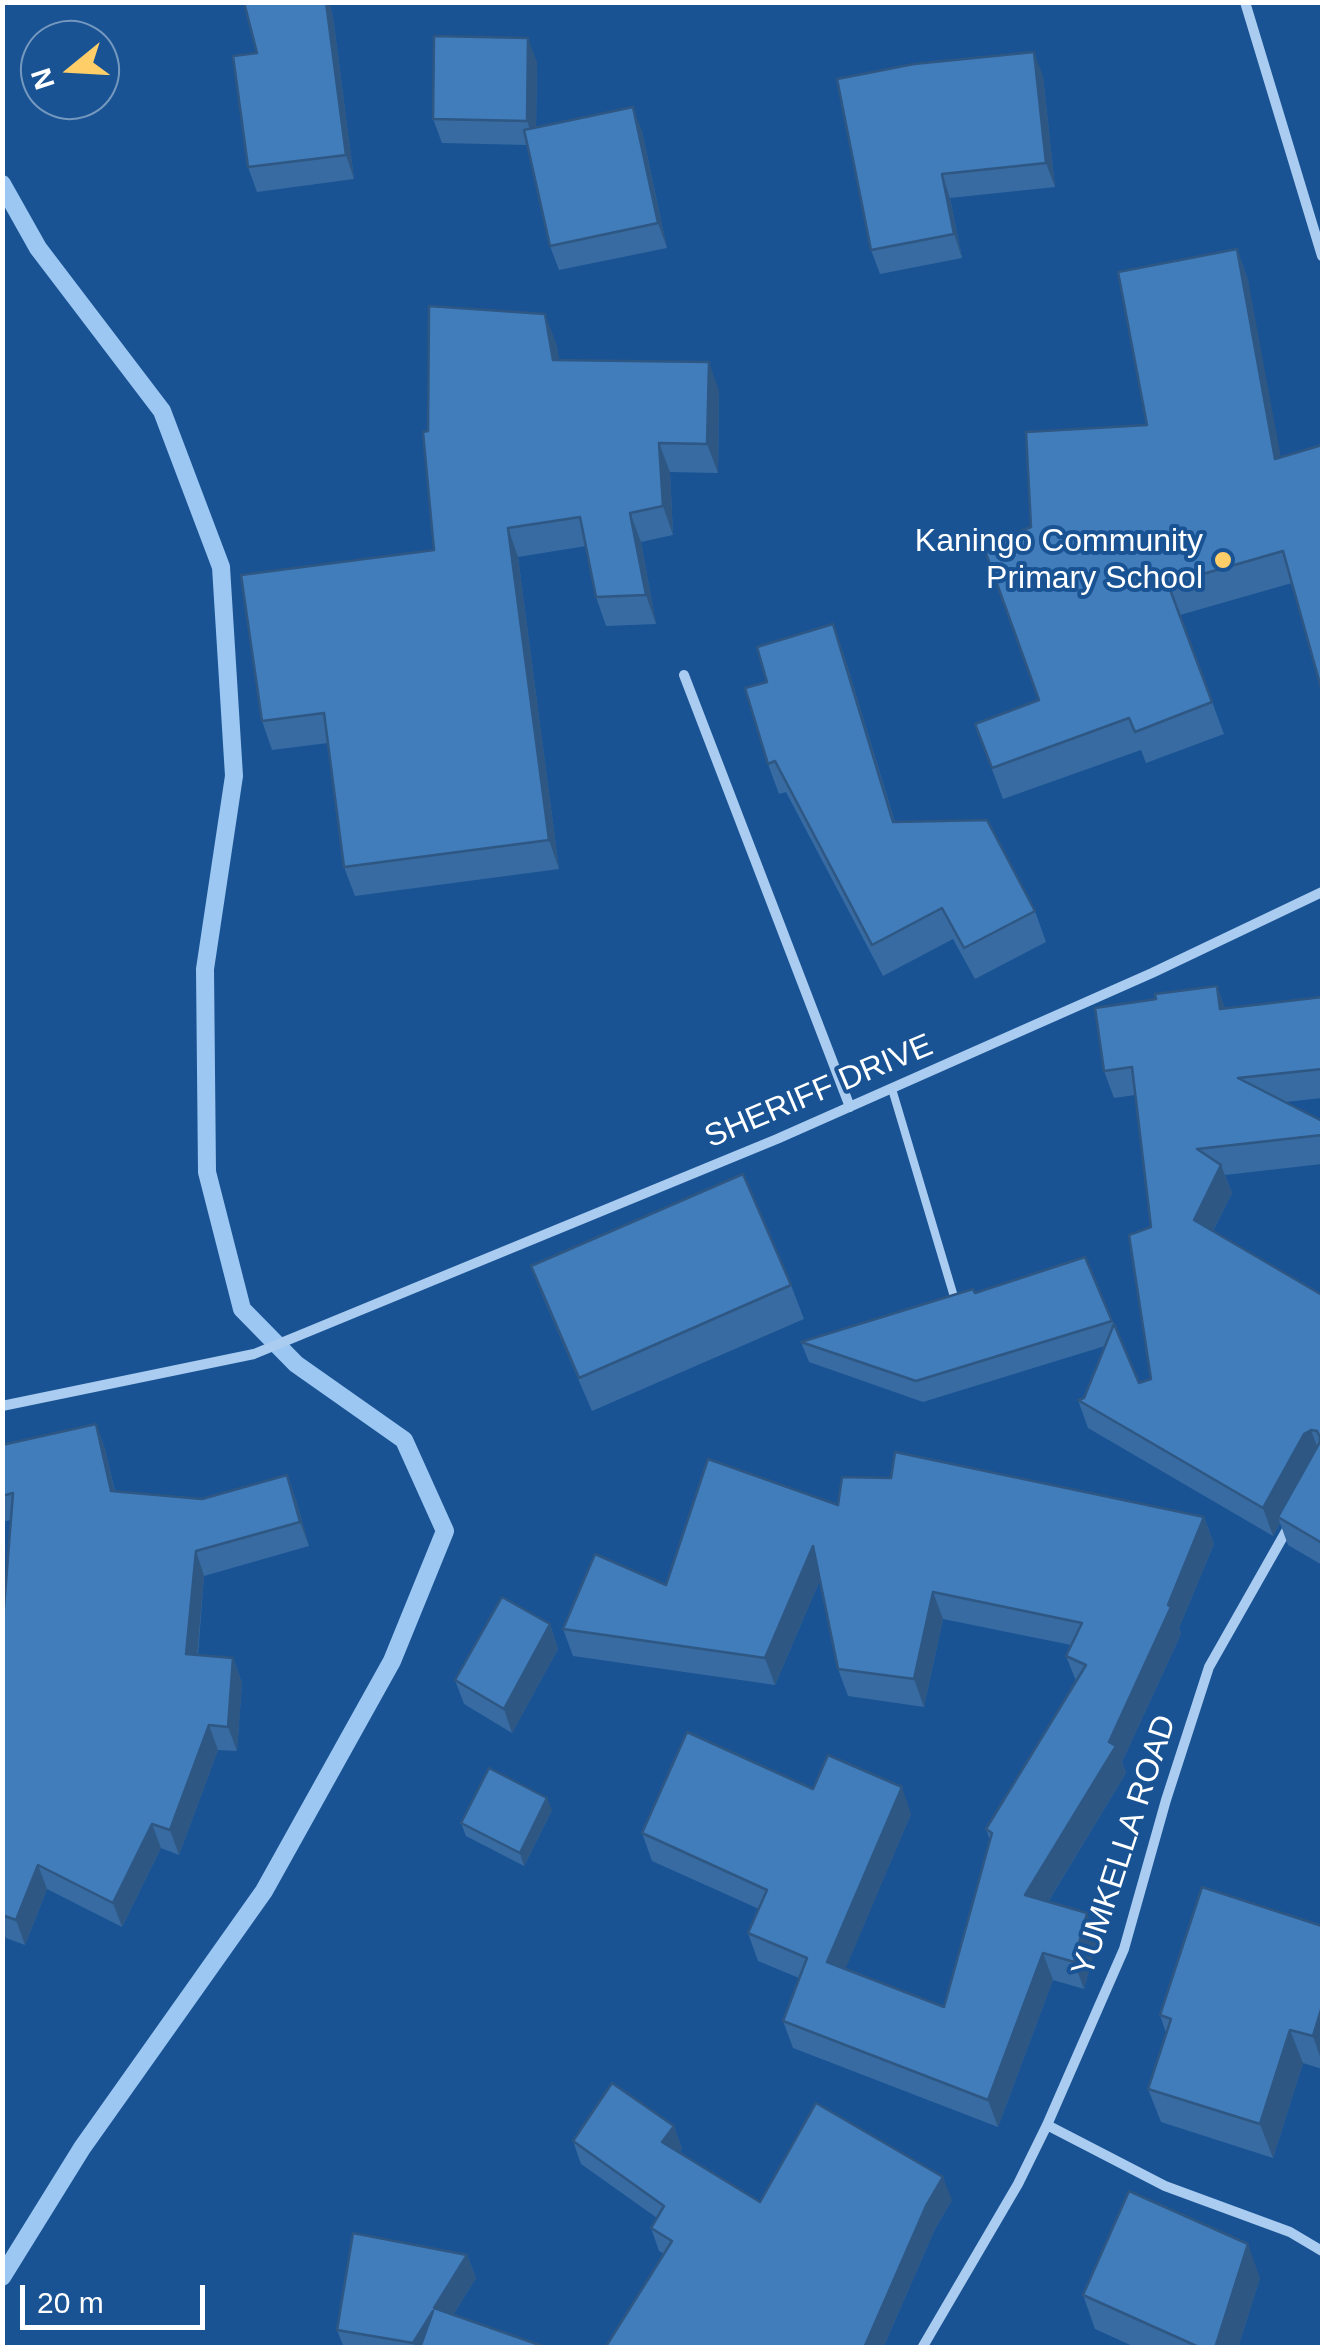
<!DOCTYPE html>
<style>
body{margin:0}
#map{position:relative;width:1325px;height:2350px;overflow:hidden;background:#195394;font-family:Arial,sans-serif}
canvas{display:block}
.frame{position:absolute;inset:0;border:5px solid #fff;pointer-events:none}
.north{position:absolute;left:20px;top:20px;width:100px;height:100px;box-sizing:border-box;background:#195394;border:2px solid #7598bf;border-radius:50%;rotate:252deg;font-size:28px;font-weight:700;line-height:40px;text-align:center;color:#fff}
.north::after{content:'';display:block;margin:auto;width:35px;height:45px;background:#ffce69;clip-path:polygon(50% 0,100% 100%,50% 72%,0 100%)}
.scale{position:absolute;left:20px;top:2285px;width:185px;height:45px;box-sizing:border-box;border:5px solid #fff;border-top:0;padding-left:12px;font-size:30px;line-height:35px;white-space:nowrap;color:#fff;-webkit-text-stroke:8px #195394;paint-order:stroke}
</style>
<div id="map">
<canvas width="1325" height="2350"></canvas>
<div class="frame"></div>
<div class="north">N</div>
<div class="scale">20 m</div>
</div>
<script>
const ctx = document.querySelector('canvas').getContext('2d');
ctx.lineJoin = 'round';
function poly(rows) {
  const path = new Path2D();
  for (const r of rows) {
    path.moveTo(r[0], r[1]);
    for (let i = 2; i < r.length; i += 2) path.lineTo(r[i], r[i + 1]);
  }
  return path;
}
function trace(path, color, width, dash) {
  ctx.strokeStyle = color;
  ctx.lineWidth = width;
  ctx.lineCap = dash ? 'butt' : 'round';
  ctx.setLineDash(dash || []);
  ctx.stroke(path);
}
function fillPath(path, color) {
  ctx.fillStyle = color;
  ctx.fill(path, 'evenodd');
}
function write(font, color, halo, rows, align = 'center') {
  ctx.font = font + ' Arial,sans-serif';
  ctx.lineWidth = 8;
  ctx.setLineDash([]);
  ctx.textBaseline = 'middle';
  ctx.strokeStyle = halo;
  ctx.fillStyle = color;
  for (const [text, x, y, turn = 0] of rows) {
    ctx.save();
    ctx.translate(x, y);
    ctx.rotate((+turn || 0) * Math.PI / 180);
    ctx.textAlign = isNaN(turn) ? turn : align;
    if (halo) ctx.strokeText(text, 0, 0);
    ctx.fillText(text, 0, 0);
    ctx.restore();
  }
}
const stream = poly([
 [2,184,38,248,162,411,221,567,234,776,205,969,207,1172,242,1309,296,1364,404,1440,445,1531,392,1661,264,1891,82,2148,2,2277]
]);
const lane = poly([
 [892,1089,955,1300]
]);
const street = poly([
 [1245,2,1322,256],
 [684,675,850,1107],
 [2,1406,254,1354,777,1139,1152,973,1322,892],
 [1047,2125,1165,2186,1290,2232,1322,2251],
 [922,2348,1018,2184,1047,2125,1124,1949,1166,1800,1209,1667,1289,1526]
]);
const wall = poly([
 [244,2,329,2,333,17,354,179,257,192,248,167,257,53],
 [537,62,536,128,642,131,667,248,559,270,550,246,527,145,442,143,433,119],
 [1043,76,1055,187,950,198,962,258,880,274,871,250,837,79],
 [1237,249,1248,280,1292,583,1180,615,1224,734,1146,763,1141,750,1003,799,975,724,1039,700,1031,527,1147,425],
 [556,343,559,360,719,391,718,473,670,472,673,535,641,542,656,624,606,626,596,597,586,546,518,557,559,869,355,896,344,867,328,743,272,750,262,721,434,550,428,431],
 [833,624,844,655,895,822,1035,911,1046,942,975,979,953,939,883,976,786,792,779,794,768,764,767,682],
 [1217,986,1225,1009,1322,997,1322,1098,1285,1102,1322,1121,1322,1164,1225,1175,1232,1193,1213,1231,1322,1295,1322,1565,1288,1545,1280,1523,1273,1536,1088,1428,1078,1400,1084,1398,1105,1346,923,1402,809,1362,801,1342,975,1293,1085,1257,1139,1383,1151,1379,1151,1227,1135,1095,1114,1098,1104,1071,1156,999],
 [531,1266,791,1285,804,1319,592,1411,544,1300],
 [96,1424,105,1449,115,1491,202,1499,287,1475,296,1500,309,1546,204,1576,198,1655,233,1658,242,1683,237,1751,218,1750,179,1855,161,1848,122,1927,47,1889,25,1945,6,1938,2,1947,2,1633,11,1520,2,1522,2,1445],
 [838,1505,1204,1517,1214,1544,1179,1628,1181,1634,1122,1762,1126,1773,1048,1902,1097,1940,1084,1989,1053,1980,998,2127,793,2048,783,2021,799,1978,758,1961,748,1933,759,1909,652,1861,642,1833,813,1789,911,1814,845,1969,944,2007,990,1840,986,1829,1076,1681,1066,1656,1071,1645,943,1619,924,1707,848,1696,838,1669,820,1580,775,1685,573,1656,563,1629,666,1585],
 [550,1624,558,1649,512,1733,464,1704,455,1680],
 [552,1810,524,1866,466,1836,461,1823],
 [1322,1926,1322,2069,1303,2063,1273,2158,1161,2122,1148,2089,1166,2033,1160,2015],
 [674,2126,682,2149,680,2152,760,2202,952,2200,935,2229,883,2348,605,2348,664,2254,659,2251,651,2228,657,2218,581,2164,573,2141],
 [467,2255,476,2278,453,2315,548,2348,344,2348,337,2330],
 [1260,2278,1238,2348,1137,2348,1095,2329,1083,2295]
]);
const shadedWall = poly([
 [326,2,329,2,333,17,354,179,346,155],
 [528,38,537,62,536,145,527,121],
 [1034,52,1043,76,1055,187,1046,163],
 [633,107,642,131,667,248,658,223],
 [942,174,950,198,962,258,954,234],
 [1237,249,1248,280,1287,490,1275,459],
 [545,314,556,343,564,388,553,360],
 [709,362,719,391,718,473,707,444],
 [659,443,670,472,673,535,663,506],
 [630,513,641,542,656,624,646,595],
 [508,528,518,557,559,869,549,840],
 [833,624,844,655,904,853,893,822],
 [1217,986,1227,1014,1220,1009],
 [1221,1165,1232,1193,1204,1248,1194,1220],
 [96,1424,105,1449,120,1515,111,1491],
 [1311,1430,1321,1457,1278,1517,1280,1523,1273,1536,1263,1508,1304,1434],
 [287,1475,296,1500,309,1546,300,1522],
 [1204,1517,1214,1544,1179,1628,1181,1634,1122,1762,1126,1773,1035,1923,1025,1895,1109,1742,1168,1605],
 [813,1546,823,1573,775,1685,765,1658],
 [196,1551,204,1576,195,1679,186,1654],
 [933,1592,943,1619,924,1707,914,1679],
 [550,1624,558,1649,512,1733,504,1709],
 [233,1658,242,1683,237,1751,228,1727],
 [209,1725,218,1750,179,1855,170,1830],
 [902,1787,911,1814,837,1989,827,1962],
 [547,1798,552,1810,524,1866,520,1853],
 [152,1824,161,1848,122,1927,113,1903],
 [38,1865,47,1889,25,1945,16,1920],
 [1087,1913,1097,1940,1084,1989,1074,1962],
 [2,1928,6,1938,2,1947],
 [1043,1953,1053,1980,998,2127,988,2100],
 [1322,2006,1322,2062,1313,2036],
 [1290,2030,1303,2063,1273,2158,1260,2124],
 [674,2126,682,2149,671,2165,662,2142],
 [943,2177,952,2200,935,2229,883,2348,864,2348,926,2206],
 [1248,2244,1260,2278,1238,2348,1215,2348],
 [467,2255,476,2278,443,2331,434,2308],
 [433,2311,433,2348,415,2348,413,2343]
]);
const building = poly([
 [244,2,326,2,346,155,248,167,233,56,257,53,244,2],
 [434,36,528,38,527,121,433,119,434,36],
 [1034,52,1046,163,942,174,954,234,871,250,837,79,914,64,1034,52],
 [633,107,658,223,550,246,524,130,633,107],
 [1237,249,1275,459,1322,445,1322,691,1283,551,1168,584,1212,702,1135,732,1129,718,992,768,975,724,1039,700,983,545,1031,527,1026,432,1147,425,1118,272,1237,249],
 [429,306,545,314,553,360,709,362,707,444,659,443,663,506,630,513,646,595,596,597,580,517,508,528,549,840,344,867,324,713,262,721,241,575,434,550,423,432,428,431,429,306],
 [833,624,893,822,987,820,1035,911,964,948,942,908,872,945,775,761,768,764,745,688,767,682,757,647,833,624],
 [1217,986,1220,1009,1322,997,1322,1069,1238,1078,1322,1121,1322,1135,1197,1149,1221,1165,1194,1220,1322,1295,1322,1543,1278,1517,1320,1442,1320,1437,1317,1431,1311,1430,1304,1434,1263,1508,1078,1400,1084,1398,1114,1324,1139,1383,1151,1379,1129,1235,1151,1227,1132,1067,1104,1071,1095,1008,1156,999,1155,994,1217,986],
 [743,1174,791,1285,579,1378,531,1266,743,1174],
 [1085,1257,1112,1321,916,1381,801,1342,973,1289,975,1293,1085,1257],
 [96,1424,111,1491,202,1499,287,1475,300,1522,196,1551,186,1654,233,1658,228,1727,209,1725,170,1830,152,1824,113,1903,38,1865,16,1920,2,1915,2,1633,13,1493,2,1496,2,1445,96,1424],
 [895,1452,1204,1517,1168,1605,1171,1607,1109,1742,1116,1746,1025,1895,1087,1913,1074,1962,1043,1953,988,2100,783,2021,807,1958,748,1933,767,1890,642,1833,687,1732,813,1789,828,1755,902,1787,827,1962,944,2007,992,1833,986,1829,1086,1665,1066,1656,1082,1623,933,1592,914,1679,838,1669,813,1546,765,1658,563,1629,595,1554,666,1585,708,1459,838,1505,842,1477,891,1478,895,1452],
 [502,1597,550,1624,504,1709,455,1680,502,1597],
 [489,1768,547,1798,520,1853,461,1823,489,1768],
 [1202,1887,1322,1926,1322,2006,1313,2036,1290,2030,1260,2124,1148,2089,1171,2019,1160,2015,1202,1887],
 [612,2083,674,2126,662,2142,760,2202,816,2103,943,2177,926,2206,864,2348,605,2348,672,2241,651,2228,664,2206,573,2141,612,2083],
 [1129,2191,1248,2244,1215,2348,1201,2348,1083,2295,1129,2191],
 [353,2233,467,2255,434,2308,548,2348,420,2348,433,2311,413,2343,337,2330,353,2233]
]);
const markers = [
 [1223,560,10,"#ffce69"]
];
const poiNames = [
 ["Kaningo Community",1203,542],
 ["Primary School",1203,579]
];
const streetNames = [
 ["SHERIFF DRIVE",819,1092,-23],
 ["YUMKELLA ROAD",1125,1846,-72]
];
trace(stream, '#9cc7f2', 18);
trace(lane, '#aaccf0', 8);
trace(street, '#aaccf0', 10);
fillPath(wall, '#386ba1');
fillPath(shadedWall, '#2e5783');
fillPath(building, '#417cbb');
trace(building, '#2e5783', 2.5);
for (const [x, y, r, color] of markers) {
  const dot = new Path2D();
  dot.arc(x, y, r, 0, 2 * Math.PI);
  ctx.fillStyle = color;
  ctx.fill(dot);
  trace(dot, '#195394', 4);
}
write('32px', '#fff', '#195394', poiNames, 'right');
write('32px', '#fff', '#195394', streetNames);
</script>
